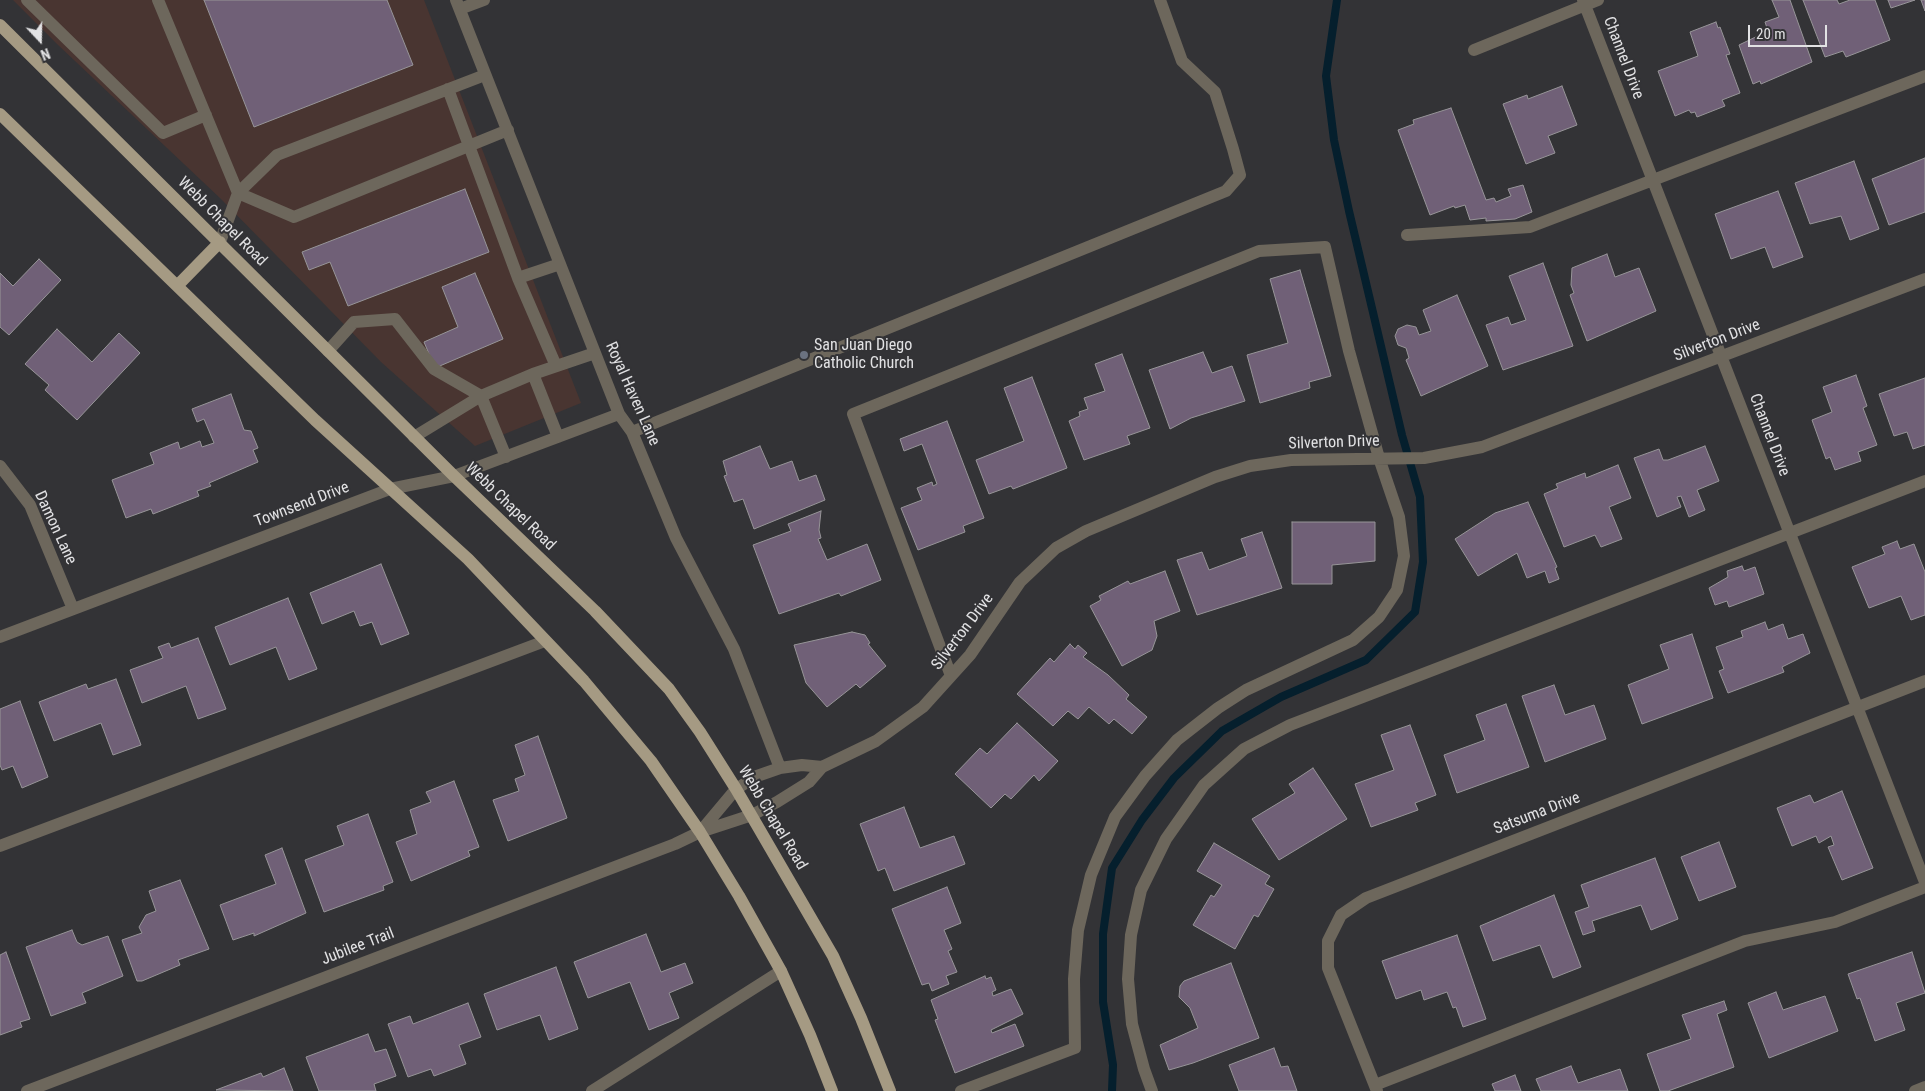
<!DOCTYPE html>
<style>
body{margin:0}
#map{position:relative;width:1925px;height:1091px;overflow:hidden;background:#333336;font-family:"Roboto Condensed",sans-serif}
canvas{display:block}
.north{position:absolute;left:15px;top:15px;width:50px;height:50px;-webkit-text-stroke:4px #333336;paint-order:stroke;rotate:159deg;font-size:14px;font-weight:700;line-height:20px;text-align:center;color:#e2e2e4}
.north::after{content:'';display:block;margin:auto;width:18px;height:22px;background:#e2e2e4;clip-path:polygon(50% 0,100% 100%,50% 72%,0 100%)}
.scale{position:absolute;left:1748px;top:25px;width:79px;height:22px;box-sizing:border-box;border:2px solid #e2e2e4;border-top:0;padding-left:6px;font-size:15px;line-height:18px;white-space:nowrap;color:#e2e2e4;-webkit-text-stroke:4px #333336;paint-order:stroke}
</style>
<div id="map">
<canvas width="1925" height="1091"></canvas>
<div class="north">N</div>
<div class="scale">20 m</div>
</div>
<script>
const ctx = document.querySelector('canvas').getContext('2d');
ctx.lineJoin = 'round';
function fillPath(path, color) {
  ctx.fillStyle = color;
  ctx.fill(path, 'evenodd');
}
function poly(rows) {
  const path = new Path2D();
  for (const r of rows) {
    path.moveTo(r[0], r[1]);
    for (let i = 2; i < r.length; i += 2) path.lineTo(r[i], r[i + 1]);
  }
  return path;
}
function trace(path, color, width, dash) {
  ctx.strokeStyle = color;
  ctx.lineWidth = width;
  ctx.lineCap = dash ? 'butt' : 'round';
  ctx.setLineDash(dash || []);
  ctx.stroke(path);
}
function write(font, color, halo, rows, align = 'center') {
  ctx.font = font + ' "Roboto Condensed",sans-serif';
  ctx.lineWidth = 4;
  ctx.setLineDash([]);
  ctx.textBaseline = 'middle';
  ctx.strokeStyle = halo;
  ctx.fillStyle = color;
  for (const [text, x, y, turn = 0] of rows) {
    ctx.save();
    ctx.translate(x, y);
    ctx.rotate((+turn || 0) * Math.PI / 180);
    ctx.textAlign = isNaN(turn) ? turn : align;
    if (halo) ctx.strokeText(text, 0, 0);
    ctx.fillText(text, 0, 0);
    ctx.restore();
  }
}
const commercial = poly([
 [13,0,424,0,581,403,475,446,381,362,221,199,57,44]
]);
const stream = poly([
 [1112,1091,1113,1065,1103,1002,1103,934,1112,868,1142,820,1174,778,1222,731,1281,697,1366,660,1415,612,1423,562,1420,497,1402,435,1349,211,1334,140,1326,76,1337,0]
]);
const building = poly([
 [204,0,387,0,413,65,254,127,204,0],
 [1772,0,1790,0,1812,62,1761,84,1760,81,1753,84,1739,45,1768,31,1765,22,1779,17,1772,0],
 [1803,0,1837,0,1839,4,1850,0,1875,0,1890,40,1846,57,1843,51,1825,57,1803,0],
 [1888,0,1915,0,1891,8,1888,0],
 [1921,0,1925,0,1925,11,1921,0],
 [1716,22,1718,28,1720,27,1730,54,1726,55,1740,93,1722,100,1725,106,1697,117,1695,112,1691,113,1689,110,1675,116,1658,71,1698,56,1690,32,1716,22],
 [1562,86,1577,125,1548,136,1555,153,1526,164,1503,104,1527,95,1528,99,1562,86],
 [1451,108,1486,200,1494,198,1496,202,1511,196,1508,189,1523,185,1532,212,1515,219,1486,221,1486,218,1470,220,1465,205,1455,208,1454,206,1430,215,1398,130,1414,124,1413,120,1451,108],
 [1925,158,1925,212,1889,225,1872,179,1925,158],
 [1854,161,1879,229,1850,240,1841,216,1810,224,1795,183,1854,161],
 [465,189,489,252,348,306,330,262,309,270,302,252,465,189],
 [1778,191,1803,257,1773,268,1765,247,1731,259,1715,214,1778,191],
 [1607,254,1615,277,1639,268,1656,311,1587,341,1570,295,1574,293,1571,285,1572,268,1607,254],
 [39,259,61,280,9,335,0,327,0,273,13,286,39,259],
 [1543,263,1573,346,1503,370,1486,325,1508,317,1511,325,1526,320,1509,276,1543,263],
 [1300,270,1331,376,1309,382,1310,388,1260,403,1247,355,1288,343,1270,279,1300,270],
 [475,273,503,339,435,368,424,342,458,327,442,287,475,273],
 [1457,295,1488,366,1421,396,1406,360,1409,358,1406,348,1398,345,1395,336,1398,329,1407,325,1416,327,1419,335,1431,331,1423,310,1457,295],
 [57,329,92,362,119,333,140,353,77,420,45,390,49,385,25,364,57,329],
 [1203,352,1212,373,1232,366,1245,401,1191,418,1170,429,1149,370,1203,352],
 [1122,354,1150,428,1127,436,1130,444,1084,460,1069,421,1080,416,1079,412,1088,409,1084,398,1105,391,1095,364,1122,354],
 [1856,375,1867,406,1863,408,1877,445,1858,452,1861,461,1835,470,1830,457,1826,459,1812,420,1832,412,1823,387,1856,375],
 [1032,377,1067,468,1013,489,1011,486,989,494,976,460,1024,441,1004,388,1032,377],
 [1925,378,1925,445,1913,449,1907,432,1894,436,1879,394,1925,378],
 [231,394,244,430,251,431,258,448,253,450,258,462,209,483,211,486,197,491,199,496,153,514,151,509,126,518,112,480,154,464,150,453,178,442,180,449,200,441,202,447,214,443,204,419,197,422,192,409,231,394],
 [947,421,984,518,963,526,965,532,918,550,901,508,922,500,917,488,932,482,933,486,937,484,922,444,904,451,900,439,947,421],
 [760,446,770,469,792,461,799,481,816,475,825,500,754,529,743,499,734,502,724,476,727,475,723,461,760,446],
 [1705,446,1719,481,1697,490,1705,510,1689,517,1681,496,1677,497,1681,507,1657,517,1634,458,1659,449,1663,460,1668,460,1705,446],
 [1618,465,1631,498,1609,507,1622,539,1601,547,1595,535,1564,547,1544,494,1558,488,1556,484,1585,473,1586,478,1618,465],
 [1528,502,1557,567,1555,568,1559,579,1549,583,1545,571,1527,578,1517,553,1478,576,1455,539,1495,513,1528,502],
 [821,511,819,530,821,538,818,539,827,560,867,544,881,580,841,596,839,593,779,614,753,545,791,531,788,524,821,511],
 [1292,522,1375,522,1375,561,1332,565,1332,584,1292,584,1292,522],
 [1262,532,1282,588,1197,615,1177,560,1202,552,1209,570,1247,556,1241,539,1262,532],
 [1897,541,1900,549,1914,544,1925,572,1925,615,1911,620,1901,596,1869,608,1852,567,1885,554,1882,547,1897,541],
 [381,564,409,634,381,645,372,622,360,626,354,611,322,624,310,593,381,564],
 [1742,566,1744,571,1755,567,1764,594,1729,607,1727,601,1715,605,1709,588,1728,577,1727,571,1742,566],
 [1165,571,1180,611,1154,621,1157,636,1152,650,1122,666,1090,606,1101,600,1099,596,1128,581,1130,584,1165,571],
 [288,598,317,669,289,680,276,647,230,665,215,627,288,598],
 [1765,622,1768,630,1783,624,1788,639,1803,634,1810,653,1782,667,1784,672,1728,693,1719,671,1724,669,1716,647,1743,637,1741,631,1765,622],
 [852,632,865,635,870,643,868,644,886,666,860,688,856,684,827,707,806,683,794,645,852,632],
 [1692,634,1713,698,1642,724,1628,685,1669,669,1660,645,1692,634],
 [198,638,226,709,198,719,186,686,142,703,130,670,163,658,158,647,169,643,171,648,198,638],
 [1070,644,1075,649,1078,645,1087,653,1083,657,1108,675,1129,695,1126,699,1147,717,1132,734,1114,719,1109,724,1089,707,1078,719,1068,711,1053,726,1017,694,1050,658,1054,662,1070,644],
 [116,679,141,745,113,755,101,723,54,741,39,702,86,684,88,689,116,679],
 [1554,685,1565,715,1594,705,1606,739,1545,762,1522,696,1554,685],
 [20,701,48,777,22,788,13,766,2,770,0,765,0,709,20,701],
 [1506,704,1529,767,1457,793,1444,755,1485,740,1476,715,1506,704],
 [1017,723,1058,761,1039,781,1034,775,1011,799,1005,794,991,808,955,774,980,748,987,754,1017,723],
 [1410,725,1436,795,1415,803,1418,810,1371,827,1355,784,1394,770,1381,735,1410,725],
 [538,736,567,818,508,841,493,800,519,791,515,779,525,775,515,745,538,736],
 [1313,768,1347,819,1279,860,1252,819,1295,793,1289,784,1313,768],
 [454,781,479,847,468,851,470,856,411,881,396,842,417,834,410,810,431,802,426,792,454,781],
 [1842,791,1873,868,1842,880,1828,847,1834,845,1831,836,1819,843,1816,836,1792,846,1777,808,1810,795,1814,803,1842,791],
 [904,807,920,848,954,836,965,864,894,891,885,868,878,871,860,824,904,807],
 [368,814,393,882,383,886,384,890,324,912,305,860,344,845,337,826,368,814],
 [1719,842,1736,887,1699,901,1681,857,1719,842],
 [1214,843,1270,876,1265,884,1274,889,1258,917,1254,915,1235,949,1193,925,1211,895,1214,897,1222,885,1197,871,1214,843],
 [282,848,306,913,254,936,254,933,233,940,220,905,276,884,265,855,282,848],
 [1655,858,1678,919,1651,930,1641,905,1592,921,1595,931,1583,935,1575,912,1589,907,1581,885,1655,858],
 [180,880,209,949,178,960,180,965,142,981,137,981,122,940,142,933,139,927,146,915,156,911,149,891,180,880],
 [947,887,961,923,944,930,952,949,948,951,957,972,946,976,949,984,932,991,929,983,922,985,892,909,947,887],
 [1554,895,1581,967,1553,978,1540,945,1493,961,1480,926,1554,895],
 [72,930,77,942,82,945,108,936,123,976,82,993,86,1003,51,1016,26,947,72,930],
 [646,934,661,972,685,963,693,983,669,993,679,1018,649,1030,630,982,588,998,574,962,646,934],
 [1457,935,1486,1019,1463,1027,1456,1007,1453,1008,1447,992,1424,1000,1421,990,1396,999,1382,961,1457,935],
 [6,952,30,1019,20,1022,22,1027,0,1035,0,955,6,952],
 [1912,952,1925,993,1896,1003,1905,1030,1875,1041,1860,998,1857,999,1848,974,1912,952],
 [1231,963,1259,1038,1193,1063,1169,1070,1160,1045,1198,1028,1190,1008,1179,997,1180,986,1184,981,1231,963],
 [556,967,578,1029,549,1040,540,1015,497,1030,484,994,556,967],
 [985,976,986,979,991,977,996,990,992,992,993,996,1011,989,1023,1014,991,1030,992,1033,1015,1024,1024,1046,955,1073,935,1020,938,1019,931,1000,985,976],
 [1776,992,1783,1010,1825,996,1838,1031,1769,1058,1748,1003,1776,992],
 [1724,1001,1727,1010,1717,1014,1734,1067,1668,1091,1660,1091,1647,1054,1691,1039,1682,1015,1724,1001],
 [468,1003,481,1037,459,1045,466,1064,434,1076,431,1069,408,1077,388,1024,410,1016,413,1024,468,1003],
 [368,1034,375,1052,386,1049,396,1076,374,1084,376,1091,319,1091,306,1057,368,1034],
 [1274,1048,1281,1067,1288,1066,1297,1091,1239,1091,1229,1065,1274,1048],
 [1571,1066,1578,1083,1620,1069,1628,1091,1541,1091,1536,1079,1571,1066],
 [284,1068,293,1091,216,1090,261,1073,263,1077,284,1068],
 [1515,1075,1521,1091,1495,1091,1492,1084,1515,1075]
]);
const minor = poly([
 [27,0,163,133,206,115],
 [158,0,238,193,220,242],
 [456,0,619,414,632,432,676,538,734,649,780,768],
 [1583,0,1925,882],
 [460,9,484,0],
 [1474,50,1598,0],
 [485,75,277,155,238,193,294,217,508,130],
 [448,89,518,278],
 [1407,235,1530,227,1925,76],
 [328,351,354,322,395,319,434,369,481,396,414,437],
 [556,366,518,278,560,264],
 [533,374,558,437],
 [632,432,1226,191,1240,175,1233,149,1215,92,1182,61,1160,0],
 [506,457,481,396,533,374,595,353],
 [0,466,30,505,73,609],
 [0,637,390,489,454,476,619,414],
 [951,676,853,414,1259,251,1325,247,1349,351,1379,458,1399,517,1404,556,1397,590,1379,617,1353,640,1246,690,1218,708,1177,740,1145,776,1115,817,1091,875,1078,930,1074,979,1075,1048,961,1091],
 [700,832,736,789,757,776,780,768,802,765,822,767],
 [0,846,545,641],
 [1375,1085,1745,941,1835,922,1925,887],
 [27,1091,675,844,700,832,752,815,777,802,809,782,822,767,876,741,923,707,970,655,1020,582,1056,548,1086,531,1215,477,1250,466,1291,460,1424,458,1482,447,1925,279],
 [592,1091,781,971],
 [1152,1091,1144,1069,1132,1024,1128,979,1131,935,1141,890,1166,839,1204,785,1244,749,1290,725,1925,481],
 [1377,1091,1328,968,1328,941,1341,915,1366,898,1925,681],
 [1915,1091,1925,1087]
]);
const major = poly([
 [0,25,454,476,595,611,669,689,700,732,736,789,833,956,861,1018,890,1091],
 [0,114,315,420,468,559,584,681,651,761,700,832,739,896,781,971,810,1035,832,1091],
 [178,285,220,242]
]);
const markers = [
 [804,355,5,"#6b7280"]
];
const streetNames = [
 ["Channel Drive",1623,58,69],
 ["Webb Chapel Road",222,222,45],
 ["Silverton Drive",1717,341,-21],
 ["Royal Haven Lane",632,394,66],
 ["Channel Drive",1769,435,69],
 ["Silverton Drive",1334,443,-2],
 ["Townsend Drive",302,505,-21],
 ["Webb Chapel Road",510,507,44],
 ["Damon Lane",55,528,65],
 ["Silverton Drive",963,632,-53],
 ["Satsuma Drive",1537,814,-21],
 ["Webb Chapel Road",772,818,59],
 ["Jubilee Trail",358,947,-21]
];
const poiNames = [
 ["San Juan Diego",814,346],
 ["Catholic Church",814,364]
];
fillPath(commercial, '#493531');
trace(stream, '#051f2d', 8);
fillPath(building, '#706077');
trace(building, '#979598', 1);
trace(minor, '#6d675c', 12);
trace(major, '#a59a83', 12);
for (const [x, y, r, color] of markers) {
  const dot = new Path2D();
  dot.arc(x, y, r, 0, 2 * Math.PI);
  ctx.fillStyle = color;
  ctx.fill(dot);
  trace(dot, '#333336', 2);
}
write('16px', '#e2e2e4', '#333336', streetNames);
write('16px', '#e2e2e4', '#333336', poiNames, 'left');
</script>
